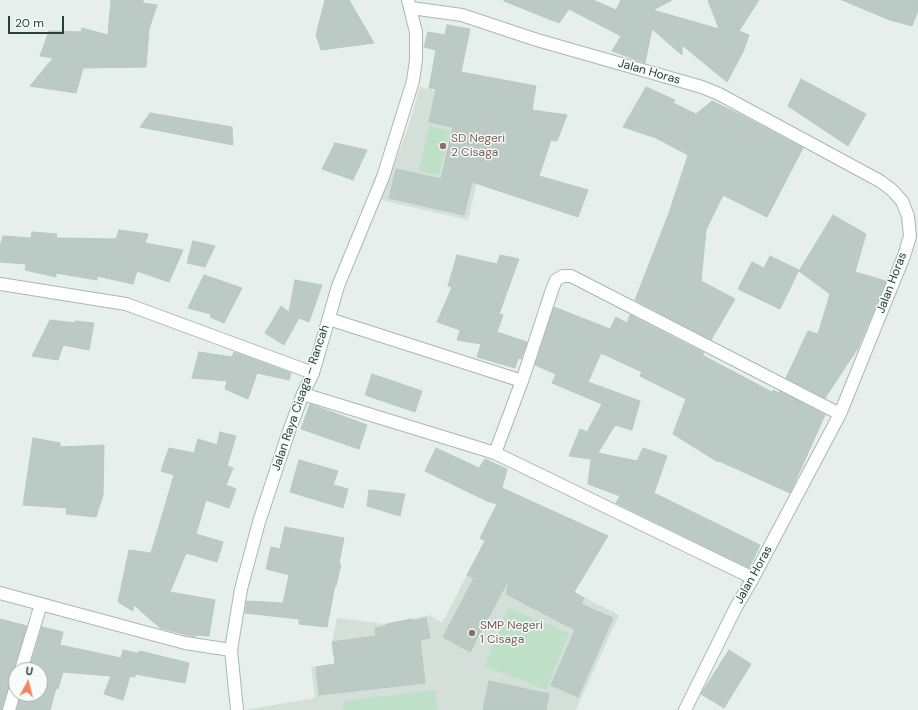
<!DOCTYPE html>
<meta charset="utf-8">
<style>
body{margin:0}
#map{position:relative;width:918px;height:710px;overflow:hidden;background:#e6efeb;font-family:"DM Sans",sans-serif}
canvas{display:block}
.north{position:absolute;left:8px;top:662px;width:40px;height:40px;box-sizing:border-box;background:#f7fbf9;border:1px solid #a3b1ad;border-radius:50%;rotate:7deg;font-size:11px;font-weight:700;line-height:16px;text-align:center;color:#24423a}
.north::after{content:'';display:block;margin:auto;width:14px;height:18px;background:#f4845f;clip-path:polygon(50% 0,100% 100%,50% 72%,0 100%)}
.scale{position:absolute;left:8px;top:16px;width:56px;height:18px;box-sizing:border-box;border:2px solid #24423a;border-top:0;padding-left:5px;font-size:12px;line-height:14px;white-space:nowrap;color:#24423a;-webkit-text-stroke:3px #f7fbf9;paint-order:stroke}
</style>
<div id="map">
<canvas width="918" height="710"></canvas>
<div class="north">U</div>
<div class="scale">20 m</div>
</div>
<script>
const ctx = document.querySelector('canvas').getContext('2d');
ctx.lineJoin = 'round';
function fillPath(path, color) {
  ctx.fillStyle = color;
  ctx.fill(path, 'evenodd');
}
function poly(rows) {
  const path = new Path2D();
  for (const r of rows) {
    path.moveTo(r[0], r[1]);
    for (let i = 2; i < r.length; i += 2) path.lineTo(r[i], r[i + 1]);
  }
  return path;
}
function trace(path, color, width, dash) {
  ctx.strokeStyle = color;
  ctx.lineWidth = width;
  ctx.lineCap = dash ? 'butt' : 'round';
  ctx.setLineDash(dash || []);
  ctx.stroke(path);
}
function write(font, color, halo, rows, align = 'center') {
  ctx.font = font + ' "DM Sans",sans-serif';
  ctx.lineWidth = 3;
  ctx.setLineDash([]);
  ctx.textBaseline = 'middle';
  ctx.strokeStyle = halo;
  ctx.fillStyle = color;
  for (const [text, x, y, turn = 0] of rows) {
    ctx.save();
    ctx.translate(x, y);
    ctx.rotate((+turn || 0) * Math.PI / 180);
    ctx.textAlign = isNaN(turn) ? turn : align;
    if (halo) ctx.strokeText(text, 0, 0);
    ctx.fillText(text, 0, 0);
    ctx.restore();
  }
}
const built = poly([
 [420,87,495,103,468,220,381,200,409,125],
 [482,546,619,615,576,710,244,710,315,698,311,667,335,664,332,642,337,618,386,624,430,615,442,623]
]);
const green = poly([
 [429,126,450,131,439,175,419,171],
 [508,608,569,633,546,690,485,666],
 [435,690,437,710,344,710,343,701]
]);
const building = poly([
 [111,0,143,0,143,3,157,5,149,29,146,67,83,68,76,93,30,86,53,58,40,56,49,31,81,32,82,28,108,35,111,0],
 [325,0,349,0,374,43,321,50,316,35,325,0],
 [504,0,593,0,616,10,621,0,672,0,653,10,719,29,708,0,759,0,739,31,749,35,743,52,727,82,682,45,682,55,652,29,645,63,612,51,621,36,569,9,559,23,504,1,504,0],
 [842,0,918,0,918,11,912,26,890,20,842,0],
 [447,25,470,29,461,72,536,86,532,110,567,115,557,141,551,140,539,176,588,190,578,217,472,182,464,215,389,198,396,169,441,179,453,127,429,122,436,89,429,88,436,50,424,47,428,32,445,35,447,25],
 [801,79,866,114,848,146,788,106,801,79],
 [646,87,675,100,673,103,696,114,712,101,741,115,803,148,767,217,723,195,706,230,701,281,735,299,711,340,635,300,669,213,688,155,656,138,623,127,646,87],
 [150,113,232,127,233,145,140,127,150,113],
 [335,143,367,150,353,180,322,169,335,143],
 [833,215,866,234,855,272,886,281,858,348,825,398,786,378,808,331,818,334,830,294,799,271,833,215],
 [119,230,148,234,145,243,183,250,169,282,137,271,133,284,97,276,97,280,56,273,56,277,25,270,26,264,0,262,0,246,3,236,31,238,32,232,57,234,56,238,116,239,119,230],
 [193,241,215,246,205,267,187,263,193,241],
 [457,255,497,264,500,255,519,259,499,314,503,315,497,332,527,342,521,359,518,358,515,368,477,357,481,344,457,340,460,330,437,322,452,287,448,286,457,255],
 [770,256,799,270,780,309,738,289,752,262,764,268,770,256],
 [204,275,242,288,224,323,210,317,211,314,188,308,204,275],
 [295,280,322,285,309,322,299,318,284,345,265,333,281,306,289,312,295,280],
 [554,307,610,329,616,317,627,323,630,315,704,353,702,355,772,392,773,390,779,393,780,391,825,415,790,493,719,461,718,462,673,434,686,399,640,376,642,372,601,353,588,382,640,401,632,430,615,425,598,453,637,461,643,448,667,456,654,493,760,545,749,568,616,503,620,496,588,484,591,459,569,456,580,429,587,432,602,404,552,383,556,374,535,365,554,307],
 [50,320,75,323,75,321,94,323,89,350,63,345,58,360,32,356,50,320],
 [199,352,232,357,234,352,291,373,289,380,257,373,248,399,225,389,227,381,192,378,199,352],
 [372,374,422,391,415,412,365,395,372,374],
 [310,404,367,425,359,449,301,429,310,404],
 [220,432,236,436,227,466,233,468,226,485,236,489,229,508,206,500,196,534,223,542,217,562,186,553,170,592,215,600,209,636,196,635,195,637,160,628,134,605,133,611,118,602,129,550,151,553,174,475,161,471,169,448,194,453,198,439,217,445,220,432],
 [33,438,60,443,60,447,104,445,103,495,96,517,66,514,67,508,23,505,33,438],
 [436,448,479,468,485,459,507,469,502,488,608,536,574,592,584,598,581,604,613,618,578,697,551,685,575,630,506,594,510,577,470,652,443,637,474,578,467,575,485,541,480,538,497,504,487,501,425,471,436,448],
 [299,460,338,471,333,485,348,489,343,508,290,492,299,460],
 [369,490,405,494,400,516,367,506,369,490],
 [285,527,344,538,339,563,341,564,336,586,335,585,327,627,299,624,299,619,245,613,247,601,283,603,289,575,266,569,271,547,280,549,285,527],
 [426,618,430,638,420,640,425,683,319,695,316,667,335,664,332,642,376,636,375,628,386,626,386,624,412,619,412,621,426,618],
 [0,619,27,626,14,668,16,679,11,680,9,684,2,710,0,710,0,619],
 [42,627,63,632,60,645,121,658,123,650,137,653,140,651,189,663,185,683,135,674,135,677,130,676,123,700,104,694,111,676,63,672,58,689,56,688,50,710,17,710,21,694,40,694,40,670,29,670,42,627],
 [729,650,751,664,724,708,701,694,729,650],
 [489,681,549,694,546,710,483,710,489,681]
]);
const minor = poly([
 [411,8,462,15,537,40,702,87,719,94,880,181,892,190,902,201,908,216,910,236,904,256,840,414,753,578,735,609,685,710],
 [0,284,126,304,313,373],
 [329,319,522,381],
 [303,394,495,453,753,578],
 [495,453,522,381,552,290,556,280,563,276,571,276,840,414],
 [0,593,185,643,231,650],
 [21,670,41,604],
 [9,710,16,686]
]);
const secondary = poly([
 [237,710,231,650,241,589,259,522,289,431,303,394,313,373,338,286,383,177,413,81,416,60,416,32,408,0]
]);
const markers = [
 [443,146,4,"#8d6e63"],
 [472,633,4,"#8d6e63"]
];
const streetNames = [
 ["Jalan Horas",649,72,16],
 ["Jalan Horas",892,283,-69],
 ["Jalan Raya Cisaga – Rancah",301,398,-71],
 ["Jalan Horas",754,575,-61]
];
const educationNames = [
 ["SD Negeri",451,139],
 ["2 Cisaga",451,153],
 ["SMP Negeri",480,626],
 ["1 Cisaga",480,640]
];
fillPath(built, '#d4dfda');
fillPath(green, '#bfe0c8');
fillPath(building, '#bbcac4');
trace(building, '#b8c9c2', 1);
trace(minor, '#a8b8b2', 14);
trace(secondary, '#a4bbb3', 14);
trace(minor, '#fff', 12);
trace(secondary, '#fff', 12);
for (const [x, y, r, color] of markers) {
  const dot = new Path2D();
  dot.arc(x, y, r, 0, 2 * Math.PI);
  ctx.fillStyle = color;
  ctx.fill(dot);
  trace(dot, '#f7fbf9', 1.5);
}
write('12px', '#24423a', '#f7fbf9', streetNames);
write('12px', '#785e54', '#f7fbf9', educationNames, 'left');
</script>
